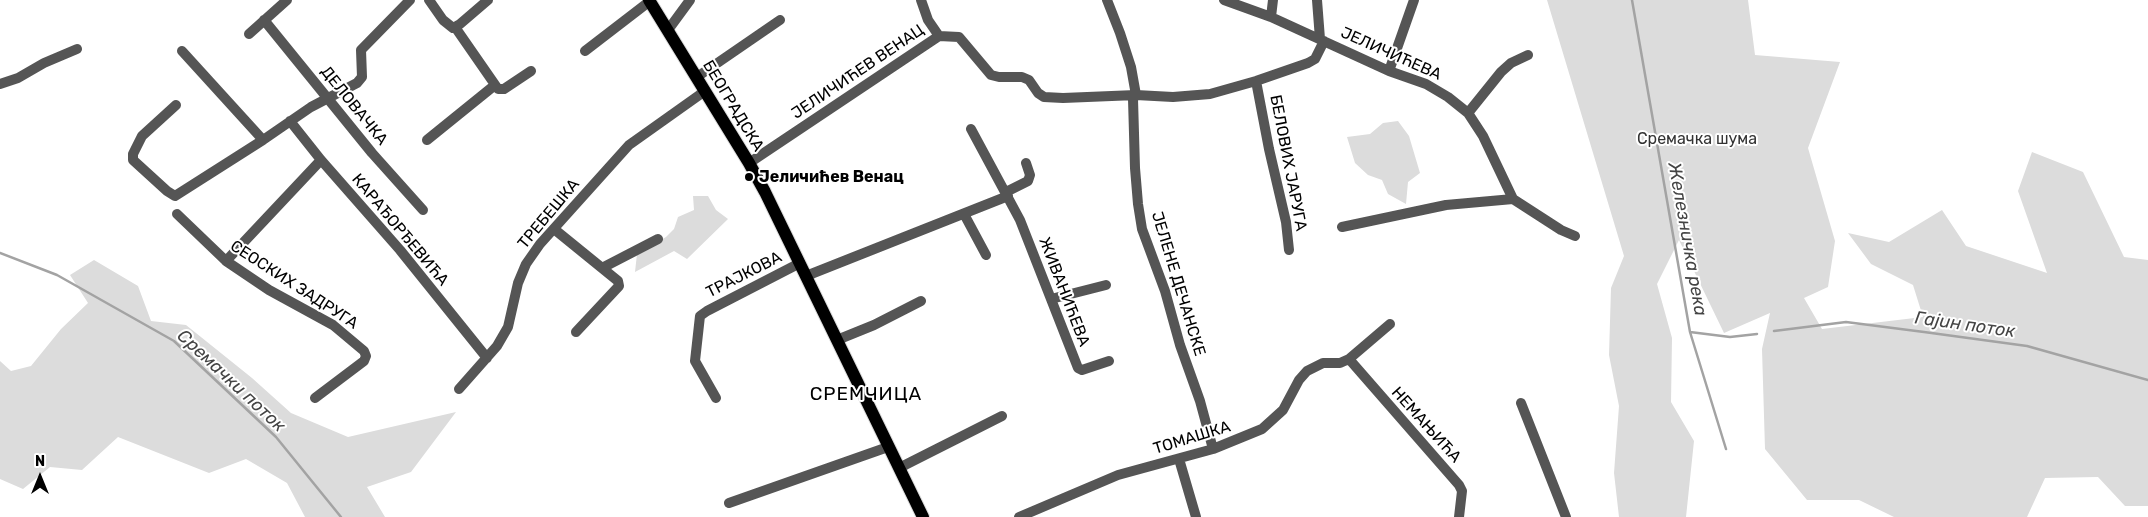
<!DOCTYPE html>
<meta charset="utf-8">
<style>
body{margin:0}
#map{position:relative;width:2148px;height:517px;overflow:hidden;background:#fff;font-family:Rubik,sans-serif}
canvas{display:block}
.north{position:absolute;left:15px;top:452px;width:50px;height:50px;-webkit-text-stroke:4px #fff;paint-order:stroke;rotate:0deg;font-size:14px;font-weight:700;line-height:20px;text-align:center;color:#000}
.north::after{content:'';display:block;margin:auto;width:18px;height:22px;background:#000;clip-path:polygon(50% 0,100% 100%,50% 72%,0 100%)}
</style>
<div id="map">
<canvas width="2148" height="517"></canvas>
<div class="north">N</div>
</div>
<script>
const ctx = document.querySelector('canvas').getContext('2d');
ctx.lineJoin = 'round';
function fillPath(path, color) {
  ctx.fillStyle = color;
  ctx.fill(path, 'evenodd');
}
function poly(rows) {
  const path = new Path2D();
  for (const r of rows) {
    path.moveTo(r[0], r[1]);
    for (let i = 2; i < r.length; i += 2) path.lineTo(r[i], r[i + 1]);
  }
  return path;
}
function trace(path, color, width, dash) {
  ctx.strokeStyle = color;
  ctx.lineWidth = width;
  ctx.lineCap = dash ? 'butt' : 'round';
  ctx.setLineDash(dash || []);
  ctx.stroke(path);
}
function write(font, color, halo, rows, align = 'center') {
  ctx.font = font + ' Rubik,sans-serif';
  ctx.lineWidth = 4;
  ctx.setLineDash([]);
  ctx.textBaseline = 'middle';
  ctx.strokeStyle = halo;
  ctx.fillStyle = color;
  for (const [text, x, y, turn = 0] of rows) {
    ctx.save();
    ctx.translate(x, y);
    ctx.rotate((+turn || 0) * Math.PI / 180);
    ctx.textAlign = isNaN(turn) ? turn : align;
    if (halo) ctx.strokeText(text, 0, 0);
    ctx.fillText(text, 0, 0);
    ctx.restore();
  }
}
const green = poly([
 [1547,0,1748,0,1755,55,1840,62,1808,148,1835,241,1828,287,1804,298,1822,329,1923,317,1913,285,1871,264,1848,233,1889,242,1942,210,1966,246,2047,273,2018,191,2032,152,2083,172,2124,257,2148,260,2148,506,2125,506,2098,477,2045,478,2027,517,1894,517,1859,500,1807,500,1765,449,1762,349,1770,313,1724,333,1679,240,1657,284,1672,338,1671,402,1694,441,1686,517,1619,517,1614,473,1619,406,1609,355,1611,288,1624,256],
 [1398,121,1409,136,1420,173,1408,182,1406,204,1388,194,1382,180,1368,175,1355,163,1347,137,1370,134,1383,123],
 [693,196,708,196,716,210,728,219,687,259,674,251,635,272,637,254,666,237,674,229,678,217,694,210],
 [94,260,138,286,151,321,186,325,252,378,291,413,348,437,456,412,411,472,367,487,385,517,305,517,287,483,246,459,209,473,118,437,82,470,50,467,23,489,0,479,0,361,11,371,31,366,61,329,88,303,70,275]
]);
const stream = poly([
 [1632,0,1690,332,1726,449],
 [0,253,57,275,174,341,276,437,341,517],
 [1774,331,1846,322,1924,332,2027,346,2148,380],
 [1690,332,1730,337,1757,334]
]);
const minor = poly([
 [429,0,443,20,453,28,460,24,488,0],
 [921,0,928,20,939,36],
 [1107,0,1120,33,1131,67,1136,95],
 [1224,0,1271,17,1389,71,1426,84,1448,97,1468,113,1483,136,1513,199,1561,230,1575,236],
 [1317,0,1320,39],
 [1271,17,1273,0],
 [264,20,372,153,423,210],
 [455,27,498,89,504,89,531,71],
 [668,30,690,0],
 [249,34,287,0],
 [182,51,263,140],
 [585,51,650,1],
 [1389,71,1414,0],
 [697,77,780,20],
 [1256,81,1269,149,1286,222,1289,250],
 [0,84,18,78,44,63,77,49],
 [1136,95,1133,99,1135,168,1138,204,1142,229,1165,291,1180,345,1200,401,1213,449],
 [176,105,142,136,133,154,133,160,167,191,175,196,263,140,311,107,357,83,362,77,361,50,410,0],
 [1468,113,1501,72,1511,63,1528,55],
 [290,121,321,160,400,250,487,358],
 [971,129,1020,220,1078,368,1082,370,1109,361],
 [427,140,495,85],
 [749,163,939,36,959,37,991,75,999,77,1022,77,1029,80,1038,93,1044,97,1063,98,1136,95,1173,97,1210,94,1256,81,1308,63,1315,59,1324,41],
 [1006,192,1028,181,1030,175,1026,163],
 [177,214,226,261,269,290,333,325,364,351,366,356,364,361,315,398],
 [964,214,986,255],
 [1342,227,1446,205,1513,199],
 [554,229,618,281,619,286,576,332],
 [226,261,321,160],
 [602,268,658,239],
 [806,276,1008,196],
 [1051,299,1106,285],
 [837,340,874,325,921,301],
 [1349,359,1459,485,1462,491,1459,517],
 [459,389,497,346,508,327,518,283,526,264,540,244,629,145,705,91],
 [716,398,695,361,700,316,707,311,800,263],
 [1521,403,1566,517],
 [1179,459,1196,517],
 [899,468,1002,416],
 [729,503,888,447],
 [1019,517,1118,475,1213,449,1262,429,1283,410,1299,380,1307,371,1323,363,1340,363,1349,359,1390,324]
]);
const major = poly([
 [649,0,749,163,765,192,923,517]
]);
const markers = [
 [749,177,5,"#000"]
];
const streetNames = [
 ["ЈЕЛИЧИЋЕВА",1391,54,24],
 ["ЈЕЛИЧИЋЕВ ВЕНАЦ",858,72,-34],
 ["ДЕЛОВАЧКА",354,106,51],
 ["БЕОГРАДСКА",733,106,59],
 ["БЕЛОВИХ ЈАРУГА",1288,163,79],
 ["ТРЕБЕШКА",549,214,-50],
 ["КАРАЂОРЂЕВИЋА",400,230,50],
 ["ТРАЈКОВА",744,275,-27],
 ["ЈЕЛЕНЕ ДЕЧАНСКЕ",1178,284,73],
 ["СЕОСКИХ ЗАДРУГА",294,285,33],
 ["ЖИВАНИЋЕВА",1064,292,69],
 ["НЕМАЊИЋА",1426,425,48],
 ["ТОМАШКА",1192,438,-17]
];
const parkNames = [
 ["Сремачка шума",1697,139]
];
const poiNames = [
 ["Јеличићев Венац",759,177]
];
const waterNames = [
 ["Железничка река",1687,239,80],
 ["Гајин поток",1965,325,8],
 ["Сремачки поток",231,381,43]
];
const quarterNames = [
 ["СРЕМЧИЦА",866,395]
];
fillPath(green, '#dcdcdc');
trace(stream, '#a3a3a3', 2.5);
trace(major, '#dbdbdb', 14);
trace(minor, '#555', 10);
trace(major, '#000', 12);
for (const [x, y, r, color] of markers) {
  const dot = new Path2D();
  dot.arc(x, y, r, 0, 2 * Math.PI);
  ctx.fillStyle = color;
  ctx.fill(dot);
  trace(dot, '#fff', 2);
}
write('16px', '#000', '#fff', streetNames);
write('16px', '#333', '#fff', parkNames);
write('bold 16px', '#000', '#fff', poiNames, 'left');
write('italic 18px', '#444', '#fff', waterNames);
ctx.letterSpacing = '1px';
write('19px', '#000', '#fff', quarterNames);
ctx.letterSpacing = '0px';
</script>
